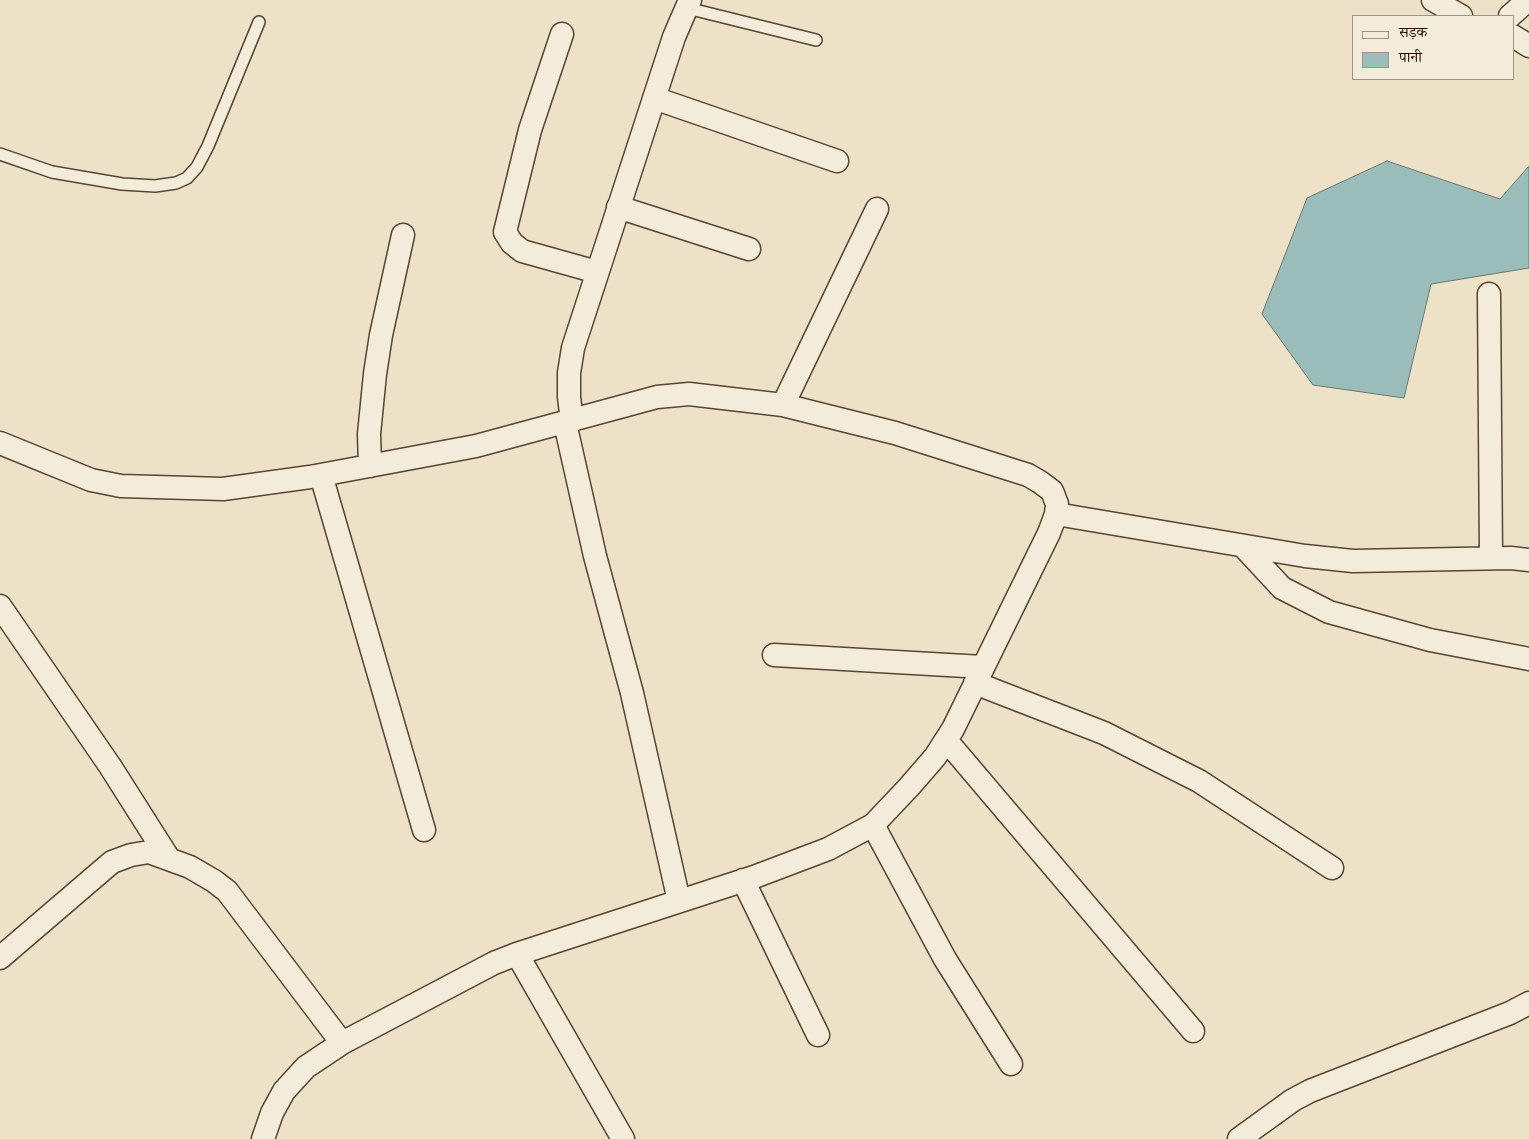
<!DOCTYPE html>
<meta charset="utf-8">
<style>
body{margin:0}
#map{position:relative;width:1529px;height:1139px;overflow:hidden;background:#ede2c8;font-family:"Old Standard TT","Noto Serif Devanagari",serif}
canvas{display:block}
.legend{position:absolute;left:1352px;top:15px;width:162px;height:65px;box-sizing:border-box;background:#f3ecdb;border:1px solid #a29483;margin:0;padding:6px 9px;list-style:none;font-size:15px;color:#281100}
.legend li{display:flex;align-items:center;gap:10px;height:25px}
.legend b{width:25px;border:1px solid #a29483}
</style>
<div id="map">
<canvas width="1529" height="1139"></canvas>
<ul class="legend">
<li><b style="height:6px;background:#f3ecdb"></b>सड़क</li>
<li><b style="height:14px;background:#9abdba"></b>पानी</li>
</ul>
</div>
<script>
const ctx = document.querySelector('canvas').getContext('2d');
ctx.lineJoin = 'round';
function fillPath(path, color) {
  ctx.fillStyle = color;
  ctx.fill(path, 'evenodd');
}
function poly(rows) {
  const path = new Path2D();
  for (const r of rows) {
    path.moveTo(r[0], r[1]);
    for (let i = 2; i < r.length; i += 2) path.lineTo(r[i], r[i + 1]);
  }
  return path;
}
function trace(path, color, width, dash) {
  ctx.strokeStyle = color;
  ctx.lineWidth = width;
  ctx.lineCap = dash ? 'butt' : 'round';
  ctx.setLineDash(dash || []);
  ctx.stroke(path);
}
const water = poly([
 [1387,161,1500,199,1529,166,1529,268,1431,284,1404,398,1313,385,1262,314,1307,198,1387,161]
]);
const service = poly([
 [687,8,816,40],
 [0,154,52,172,122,184,155,186,176,183,187,178,197,167,208,146,259,22]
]);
const minor = poly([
 [1433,0,1461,16],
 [1510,16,1528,0],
 [562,34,530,130,505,232,512,243,522,251,597,272],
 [1513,36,1529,46],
 [654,98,837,161],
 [618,207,749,249],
 [1489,294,1491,558],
 [783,405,877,209],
 [572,421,569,397,569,373,573,348,674,37,690,0],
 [565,423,595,556,632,693,679,901],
 [0,443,91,480,121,486,223,489,310,477,476,446,657,397,689,394,783,405,895,433,1028,475,1040,482,1052,491,1057,504,1056,514,1049,533,953,729,935,757,909,787,873,825,828,849,754,877,517,954,494,963,342,1043,306,1067,284,1091,272,1113,263,1139],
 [370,466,369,434,375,374,381,335,403,235],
 [321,475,424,830],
 [1056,514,1305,556,1353,561,1511,558,1529,560],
 [1243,546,1282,588,1329,612,1430,640,1529,659],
 [0,606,110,766,169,859],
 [774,655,983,667],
 [975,683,1104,733,1199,781,1332,868],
 [946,740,1193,1031],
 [873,825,945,959,1011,1064],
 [743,880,818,1035],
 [517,954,623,1139],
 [0,958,112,862,131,855,149,852,190,867,214,881,227,891,342,1043],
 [1239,1139,1293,1100,1310,1091,1510,1013,1529,1003]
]);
fillPath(water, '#9abdba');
trace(water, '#6c7870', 1);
trace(service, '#594532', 14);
trace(minor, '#594532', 25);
trace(service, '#f3ecdb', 11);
trace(minor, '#f3ecdb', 22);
</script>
